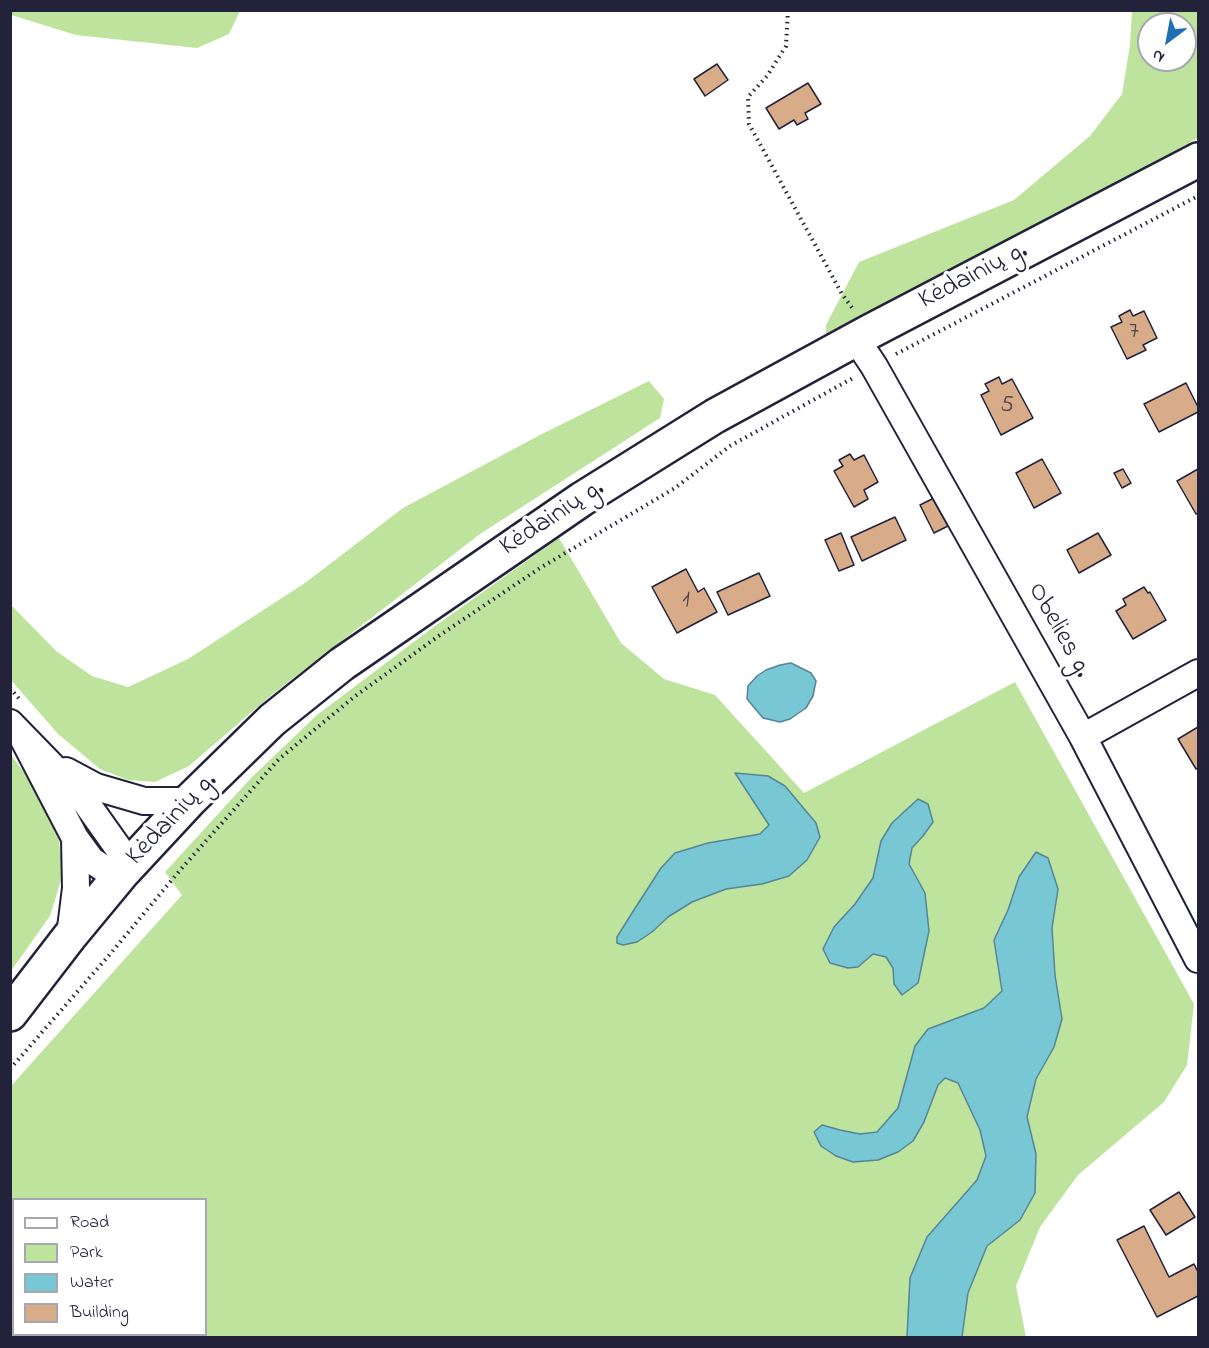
<!DOCTYPE html>
<meta charset="utf-8">
<style>
body{margin:0}
#map{position:relative;width:1209px;height:1348px;overflow:hidden;background:#fff;font-family:"Indie Flower",sans-serif}
canvas{display:block}
.frame{position:absolute;inset:0;border:12px solid #22223b;pointer-events:none}
.legend{position:absolute;left:12px;top:1198px;width:195px;height:138px;box-sizing:border-box;background:#fff;border:2px solid #a7a7b1;margin:0;padding:8px 10px;list-style:none;font-size:18px;color:#22223b}
.legend li{display:flex;align-items:center;gap:12px;height:30px}
.legend b{width:30px;border:2px solid #a7a7b1}
.north{position:absolute;left:1137px;top:12px;width:60px;height:60px;box-sizing:border-box;background:#fff;border:2px solid #a7a7b1;border-radius:50%;rotate:212deg;font-size:16px;font-weight:700;line-height:24px;text-align:center;color:#22223b}
.north::after{content:'';display:block;margin:auto;width:21px;height:27px;background:#1f6fb2;clip-path:polygon(50% 0,100% 100%,50% 72%,0 100%)}
</style>
<div id="map">
<canvas width="1209" height="1348"></canvas>
<div class="frame"></div>
<ul class="legend">
<li><b style="height:8px;background:#fff"></b>Road</li>
<li><b style="height:16px;background:#bee39d"></b>Park</li>
<li><b style="height:16px;background:#78c7d5"></b>Water</li>
<li><b style="height:16px;background:#d8ac89"></b>Building</li>
</ul>
<div class="north">N</div>
</div>
<script>
const ctx = document.querySelector('canvas').getContext('2d');
ctx.lineJoin = 'round';
function fillPath(path, color) {
  ctx.fillStyle = color;
  ctx.fill(path, 'evenodd');
}
function poly(rows) {
  const path = new Path2D();
  for (const r of rows) {
    path.moveTo(r[0], r[1]);
    for (let i = 2; i < r.length; i += 2) path.lineTo(r[i], r[i + 1]);
  }
  return path;
}
function trace(path, color, width, dash) {
  ctx.strokeStyle = color;
  ctx.lineWidth = width;
  ctx.lineCap = dash ? 'butt' : 'round';
  ctx.setLineDash(dash || []);
  ctx.stroke(path);
}
function write(font, color, halo, rows, align = 'center') {
  ctx.font = font + ' "Indie Flower",sans-serif';
  ctx.lineWidth = 6;
  ctx.setLineDash([]);
  ctx.textBaseline = 'middle';
  ctx.strokeStyle = halo;
  ctx.fillStyle = color;
  for (const [text, x, y, turn = 0] of rows) {
    ctx.save();
    ctx.translate(x, y);
    ctx.rotate((+turn || 0) * Math.PI / 180);
    ctx.textAlign = isNaN(turn) ? turn : align;
    if (halo) ctx.strokeText(text, 0, 0);
    ctx.fillText(text, 0, 0);
    ctx.restore();
  }
}
const green = poly([
 [10,11,11,10,240,11,229,34,197,48,76,35,11,15],
 [1132,11,1198,11,1198,138,882,312,826,340,826,325,859,262,1014,200,1090,136,1122,94,1130,45],
 [1149,24,1185,24,1185,60,1149,60],
 [649,381,664,399,660,418,480,534,269,697,189,766,155,782,128,780,100,769,58,734,11,680,11,605,56,651,92,676,128,687,188,659,305,583,403,508,540,435],
 [559,538,621,643,664,679,715,695,804,793,1015,682,1194,1004,1187,1065,1164,1102,1078,1175,1040,1227,1016,1286,1026,1337,962,1337,968,1293,987,1246,1020,1220,1036,1154,1027,1118,1036,1079,1054,1047,1062,1019,1055,975,1052,928,1058,889,1008,910,994,940,1002,991,984,1008,927,1029,906,1081,898,1108,877,1132,860,1134,840,1130,822,1125,878,1160,898,1152,913,1141,938,1085,945,1078,958,1083,980,1130,986,1156,977,1180,927,1237,907,1337,11,1338,11,1086,182,895,165,872,251,778,317,715,435,626],
 [735,773,801,807,816,823,762,884,726,889,692,902,668,917,652,932,617,937,661,868,708,843,760,834,769,825],
 [918,799,923,836,912,848,909,864,925,893,894,984,893,968,886,957,873,954,858,967,834,927,855,904,873,878,881,841,892,823],
 [14,1200,206,1200,206,1334,14,1334],
 [11,755,33,784,59,840,63,874,50,916,11,971]
]);
const water = poly([
 [791,663,811,673,816,681,813,696,806,708,790,719,780,722,763,718,747,699,748,686,757,676,766,670,780,665,791,663],
 [735,773,768,776,785,786,816,823,820,837,807,860,789,876,762,884,726,889,692,902,668,917,652,932,637,942,623,945,617,943,617,937,632,913,661,868,675,853,708,843,760,834,769,825,735,773],
 [918,799,928,804,933,822,923,836,912,848,909,864,925,893,929,931,918,983,902,995,894,984,893,968,886,957,873,954,858,967,848,968,830,963,823,949,834,927,855,904,873,878,881,841,892,823,918,799],
 [1036,852,1048,858,1058,889,1052,928,1055,975,1062,1019,1054,1047,1036,1079,1027,1117,1036,1154,1035,1193,1020,1220,987,1246,968,1293,962,1337,907,1337,910,1278,927,1237,977,1180,986,1156,980,1130,958,1083,945,1078,938,1085,924,1122,913,1141,898,1152,878,1160,853,1162,836,1156,821,1146,814,1132,822,1125,840,1130,860,1134,877,1132,898,1108,915,1046,928,1029,984,1008,1002,991,994,940,1008,910,1019,877,1036,852]
]);
const building = poly([
 [717,64,728,80,705,96,694,79,717,64],
 [808,83,821,104,805,113,808,119,797,125,794,120,779,129,766,108,808,83],
 [1130,310,1133,316,1144,311,1157,338,1143,345,1146,350,1127,359,1111,327,1122,322,1119,316,1130,310],
 [999,377,1002,384,1012,379,1033,418,1001,435,981,395,989,391,985,384,999,377],
 [1186,383,1198,407,1198,412,1159,432,1144,404,1186,383],
 [850,454,854,460,864,455,878,482,864,490,868,499,854,507,834,471,843,466,839,460,850,454],
 [1042,459,1061,493,1034,508,1016,473,1042,459],
 [1123,469,1131,483,1122,488,1114,473,1123,469],
 [1198,469,1198,513,1196,514,1177,481,1198,469],
 [934,498,948,526,934,533,920,505,934,498],
 [895,517,906,540,862,561,851,537,895,517],
 [841,533,854,565,839,571,825,540,841,533],
 [1098,533,1111,555,1079,573,1067,550,1098,533],
 [686,569,698,592,704,588,717,612,677,633,652,587,686,569],
 [759,573,770,596,728,615,717,592,759,573],
 [1144,587,1148,593,1150,592,1166,620,1133,639,1116,611,1126,605,1123,599,1144,587],
 [1198,727,1198,768,1196,769,1178,739,1198,727],
 [1179,1192,1195,1217,1166,1235,1150,1210,1179,1192],
 [1144,1226,1169,1277,1194,1264,1198,1272,1198,1296,1157,1317,1117,1240,1144,1226]
]);
const path = poly([
 [788,10,786,46,767,76,748,97,749,124,842,294,853,309],
 [896,354,1198,196],
 [10,688,21,701],
 [10,1069,111,953,181,869,279,759,354,697,440,635,540,568,675,488,730,446,853,378]
]);
const street = poly([
 [856,339,874,366,1083,737,1198,959],
 [10,723,82,797,121,852,123,872,106,870,91,860,75,838,22,736],
 [1083,737,1198,673],
 [66,771,96,787,144,801,189,801],
 [70,936,76,888,75,838]
]);
const secondary = poly([
 [10,1014,70,936,123,872,189,801,272,720,342,664,582,499,715,416,869,332,1198,160]
]);
const numberNames = [
 ["7",1134,333],
 ["5",1007,407],
 ["1",686,602]
];
const streetNames = [
 ["Kėdainių g.",974,277,-27],
 ["Kėdainių g.",553,519,-33],
 ["Obelies g.",1058,631,61],
 ["Kėdainių g.",173,820,-46]
];
fillPath(green, '#bee39d');
fillPath(water, '#78c7d5');
trace(water, '#568597', 1.5);
fillPath(building, '#d8ac89');
trace(building, '#22223b', 1.5);
trace(street, '#22223b', 30);
trace(secondary, '#22223b', 38);
trace(path, '#22223b', 4, [1.5, 4.5]);
trace(street, '#fff', 26);
trace(secondary, '#fff', 33);
write('24px', '#50444e', null, numberNames);
write('27px', '#22223b', '#fff', streetNames);
</script>
